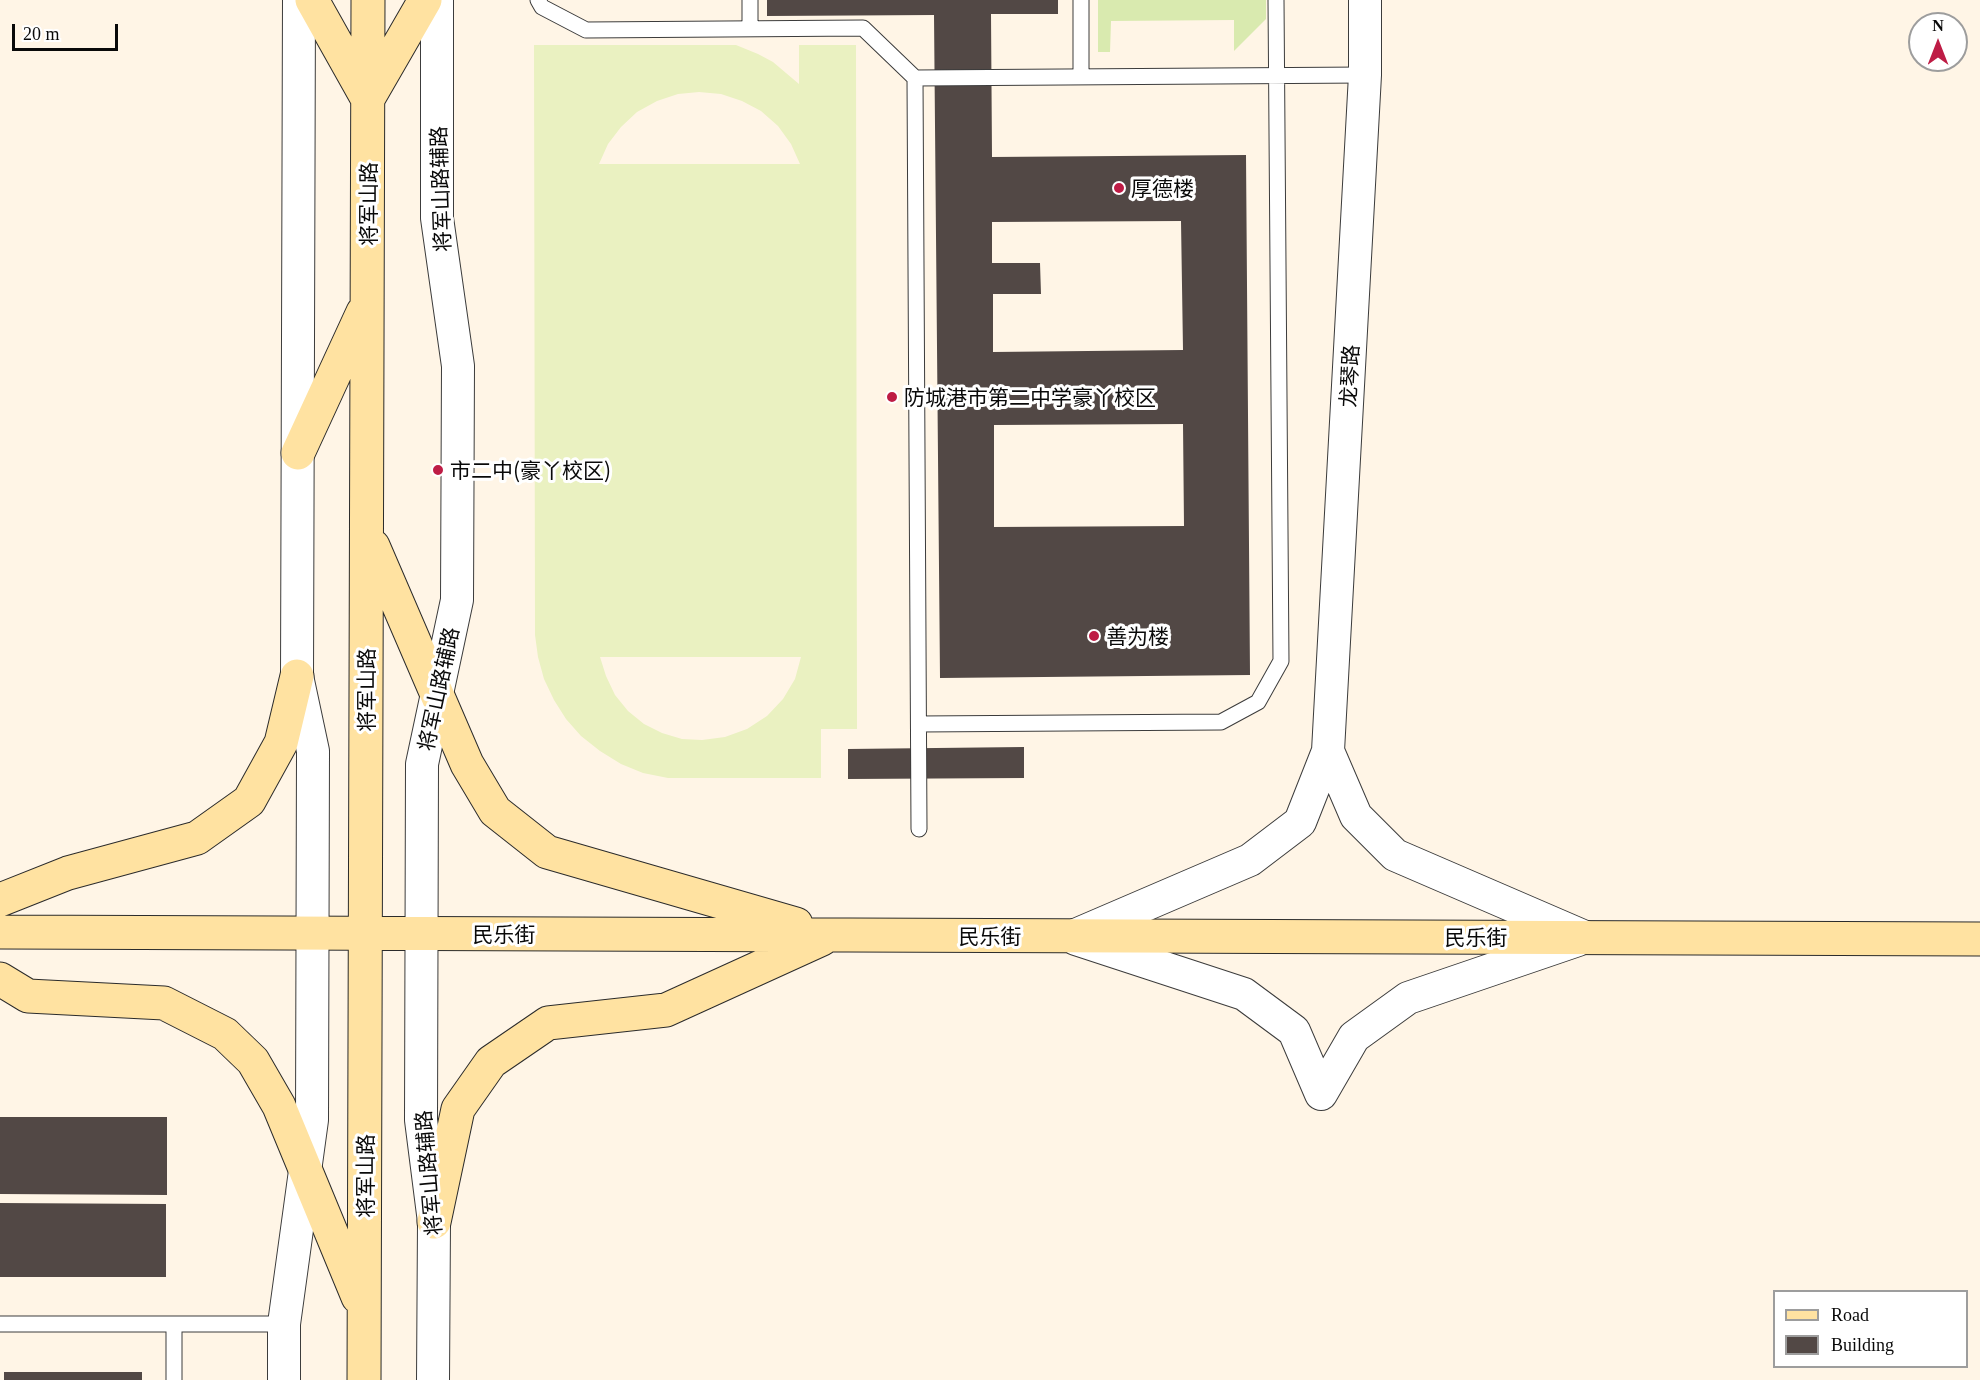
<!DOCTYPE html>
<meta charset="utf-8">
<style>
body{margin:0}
#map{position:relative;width:1980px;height:1380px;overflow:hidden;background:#fff5e6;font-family:Georgia,serif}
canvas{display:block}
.legend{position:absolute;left:1773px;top:1290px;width:195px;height:78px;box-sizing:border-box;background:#fff;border:2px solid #9d9d9d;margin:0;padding:8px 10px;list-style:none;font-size:18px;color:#090909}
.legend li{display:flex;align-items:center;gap:12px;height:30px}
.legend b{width:30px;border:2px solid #9d9d9d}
.north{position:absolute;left:1908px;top:12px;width:60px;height:60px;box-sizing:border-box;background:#fff;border:2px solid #9d9d9d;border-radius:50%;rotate:0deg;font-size:16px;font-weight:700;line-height:24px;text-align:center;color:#090909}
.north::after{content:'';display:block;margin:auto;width:21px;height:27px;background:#be1c45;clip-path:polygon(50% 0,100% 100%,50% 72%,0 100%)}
.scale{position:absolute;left:12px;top:24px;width:106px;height:27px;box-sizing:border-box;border:3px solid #090909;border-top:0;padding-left:8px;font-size:18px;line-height:21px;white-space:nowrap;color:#090909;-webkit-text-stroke:4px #fff;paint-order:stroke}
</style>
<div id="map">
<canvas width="1980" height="1380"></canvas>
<ul class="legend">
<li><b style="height:8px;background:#ffe2a1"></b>Road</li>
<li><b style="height:16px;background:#524845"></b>Building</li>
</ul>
<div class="north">N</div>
<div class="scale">20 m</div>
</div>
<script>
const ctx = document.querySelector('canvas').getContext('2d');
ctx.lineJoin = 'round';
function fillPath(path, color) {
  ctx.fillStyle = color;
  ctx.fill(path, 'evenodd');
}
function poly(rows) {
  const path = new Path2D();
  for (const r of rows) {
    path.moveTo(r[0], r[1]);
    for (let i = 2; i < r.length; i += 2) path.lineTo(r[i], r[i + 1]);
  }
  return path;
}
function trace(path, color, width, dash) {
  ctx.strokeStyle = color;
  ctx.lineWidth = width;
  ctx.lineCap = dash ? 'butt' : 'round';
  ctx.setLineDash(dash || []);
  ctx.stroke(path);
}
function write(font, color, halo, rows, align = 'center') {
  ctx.font = font + ' Georgia,"Noto Sans SC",serif';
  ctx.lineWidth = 6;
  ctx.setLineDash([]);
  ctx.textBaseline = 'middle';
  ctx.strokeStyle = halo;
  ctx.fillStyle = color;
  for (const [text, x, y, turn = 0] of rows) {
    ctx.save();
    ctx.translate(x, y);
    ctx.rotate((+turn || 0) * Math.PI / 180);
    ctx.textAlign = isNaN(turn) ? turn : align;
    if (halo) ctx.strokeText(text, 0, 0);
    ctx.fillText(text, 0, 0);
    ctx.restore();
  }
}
const green = poly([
 [1098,0,1266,0,1266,19,1234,51,1234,20,1111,21,1110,52,1098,52]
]);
const pitch = poly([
 [534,45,736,45,758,54,773,62,799,84,799,45,856,45,857,729,821,729,821,778,668,778,643,773,621,764,600,751,581,736,566,719,554,700,544,679,538,657,535,635],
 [699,92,721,94,742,101,761,111,778,126,791,144,800,164,599,164,608,144,621,127,637,112,657,101,678,94],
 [600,657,801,657,795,679,783,699,767,716,747,729,725,737,702,740,682,739,662,733,644,724,628,711,615,695,606,676]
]);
const building = poly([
 [767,0,1058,0,1058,14,991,14,992,157,1246,155,1250,675,940,678,934,15,767,16],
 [1181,221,1183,350,993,352,993,294,1041,294,1040,263,992,263,992,222],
 [1183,424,1184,526,994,527,994,425],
 [1024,747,1024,778,848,779,848,749],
 [0,1117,167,1117,167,1195,0,1194],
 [0,1203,166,1204,166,1277,0,1277],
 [4,1372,142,1372,142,1380,4,1380]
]);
const lane = poly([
 [538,0,542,7,586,30,863,28,915,78],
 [750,0,750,29],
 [1081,0,1081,77],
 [919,724,1221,722,1258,702,1281,661,1276,0],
 [919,829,915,78,1365,75],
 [0,1324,284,1324],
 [174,1380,174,1324]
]);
const street = poly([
 [1328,751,1365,75,1365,0],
 [1073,936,1250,860,1300,822,1328,751,1356,816,1395,855,1585,937],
 [1076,939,1244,994,1294,1031,1321,1094,1354,1037,1408,998,1578,940],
 [284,1380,284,1324,312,1120,313,751,297,676,299,0],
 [433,1380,434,1222,421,1120,422,764,457,600,458,366,437,218,437,0]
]);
const secondary = poly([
 [312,0,367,98],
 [369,97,425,0],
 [298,453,363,312],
 [373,546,467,764,495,811,547,852,796,924],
 [0,900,68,873,197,838,249,801,281,743,297,676],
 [0,932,1980,939],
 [0,979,28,996,164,1003,225,1034,253,1061,279,1106,358,1297],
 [434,1222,458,1109,491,1062,548,1023,666,1010,822,939],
 [364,1380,368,0]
]);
const markers = [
 [1119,188,6,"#be1c45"],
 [892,397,6,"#be1c45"],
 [438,470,6,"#be1c45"],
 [1094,636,6,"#be1c45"]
];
const poiNames = [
 ["厚德楼",1131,188],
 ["防城港市第二中学豪丫校区",904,397],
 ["市二中(豪丫校区)",450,470],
 ["善为楼",1106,636]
];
const streetNames = [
 ["将军山路辅路",440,189,-92],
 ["将军山路",368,204,-90],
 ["龙琴路",1349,376,-87],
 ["将军山路辅路",438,689,-78],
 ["将军山路",366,690,-90],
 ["民乐街",504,934],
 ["民乐街",990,936],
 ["民乐街",1476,937],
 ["将军山路辅路",428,1173,-95],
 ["将军山路",365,1176,-90]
];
fillPath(green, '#d9eaaf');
fillPath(pitch, '#eaf1c1');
fillPath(building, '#524845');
trace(lane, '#3c3c3c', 17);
trace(street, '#3c3c3c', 34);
trace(secondary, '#2b2b2b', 35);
trace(lane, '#fff', 15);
trace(street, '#fff', 32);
trace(secondary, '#ffe2a1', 33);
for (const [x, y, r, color] of markers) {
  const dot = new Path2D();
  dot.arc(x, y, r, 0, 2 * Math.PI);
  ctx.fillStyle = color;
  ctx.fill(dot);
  trace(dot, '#fff', 2);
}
write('21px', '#090909', '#fff', poiNames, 'left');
write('21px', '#090909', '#fff', streetNames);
</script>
